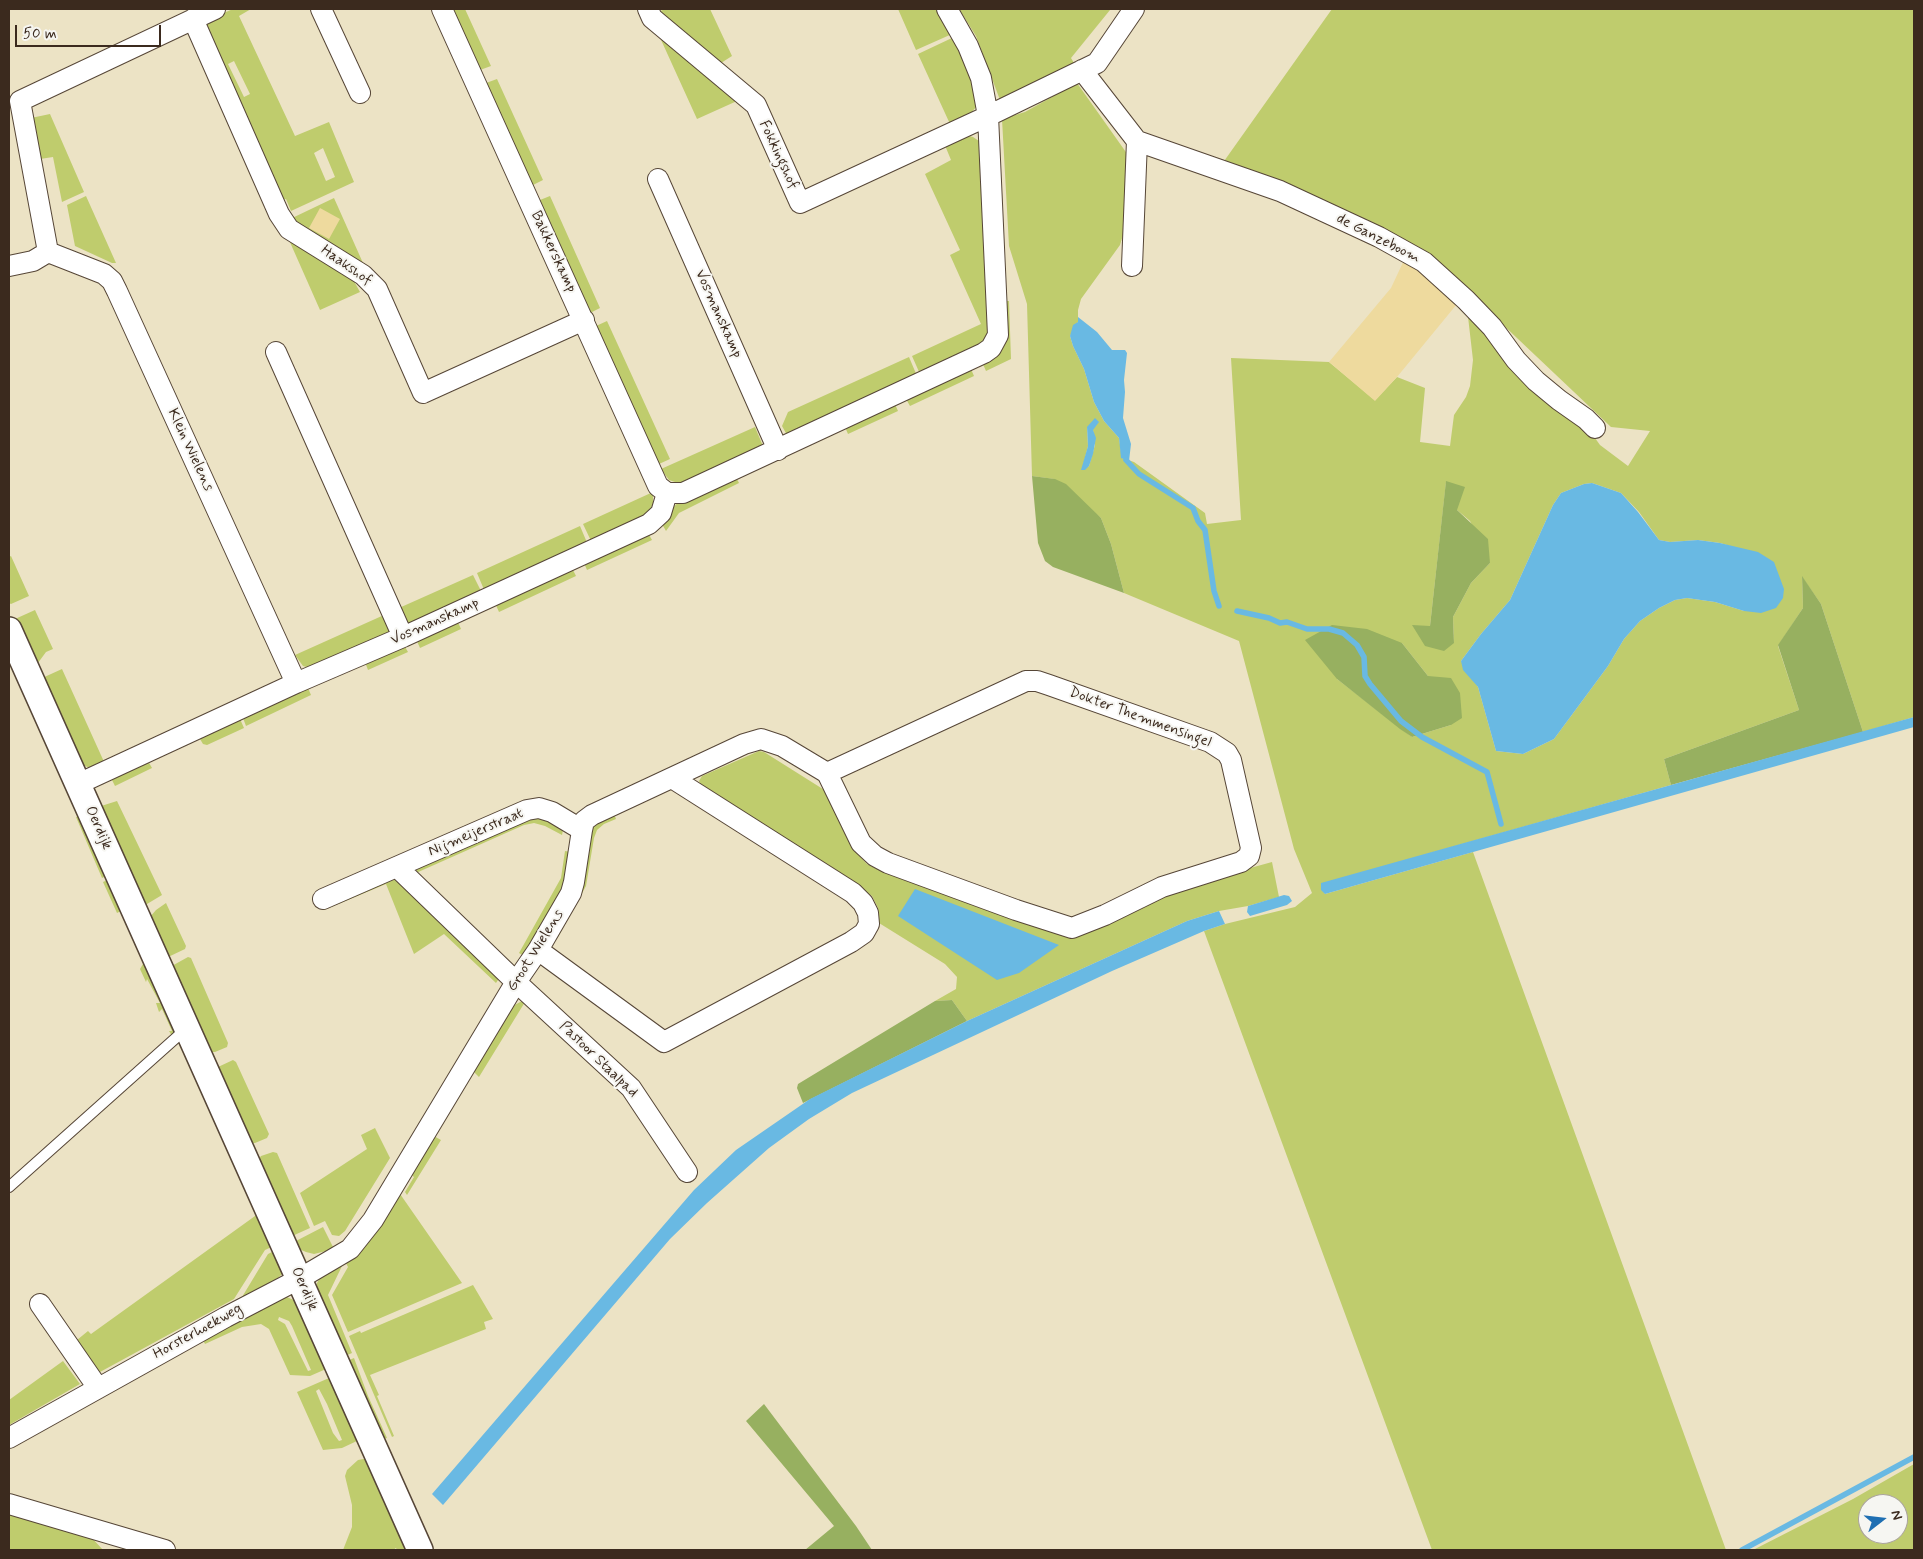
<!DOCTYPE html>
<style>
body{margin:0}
#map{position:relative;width:1923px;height:1559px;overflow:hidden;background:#ece3c5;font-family:Mynerve,sans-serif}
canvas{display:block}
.frame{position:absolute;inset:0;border:10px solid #3b2a1e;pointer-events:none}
.north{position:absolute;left:1858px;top:1494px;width:50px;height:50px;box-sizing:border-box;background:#f6f6f2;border:1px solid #aba49d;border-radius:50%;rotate:74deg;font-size:14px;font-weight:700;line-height:20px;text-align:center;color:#3b2a1e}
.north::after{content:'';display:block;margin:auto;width:18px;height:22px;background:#1f6fb2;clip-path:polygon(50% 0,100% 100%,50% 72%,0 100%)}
.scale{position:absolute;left:15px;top:25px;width:146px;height:22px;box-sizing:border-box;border:2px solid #3b2a1e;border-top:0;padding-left:6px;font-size:15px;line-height:18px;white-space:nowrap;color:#3b2a1e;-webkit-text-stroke:4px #f6f6f2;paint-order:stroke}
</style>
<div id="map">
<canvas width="1923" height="1559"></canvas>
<div class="frame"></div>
<div class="north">N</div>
<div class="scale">50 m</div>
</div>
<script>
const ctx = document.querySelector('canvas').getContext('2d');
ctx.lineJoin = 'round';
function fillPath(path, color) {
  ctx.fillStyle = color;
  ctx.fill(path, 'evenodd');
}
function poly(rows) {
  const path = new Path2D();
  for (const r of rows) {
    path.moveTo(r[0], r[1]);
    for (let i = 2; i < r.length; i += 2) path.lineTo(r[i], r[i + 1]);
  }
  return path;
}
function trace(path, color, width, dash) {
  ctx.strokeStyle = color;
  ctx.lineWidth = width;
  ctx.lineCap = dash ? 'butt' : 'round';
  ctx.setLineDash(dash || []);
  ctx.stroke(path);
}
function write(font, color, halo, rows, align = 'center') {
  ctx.font = font + ' Mynerve,sans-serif';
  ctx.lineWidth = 4;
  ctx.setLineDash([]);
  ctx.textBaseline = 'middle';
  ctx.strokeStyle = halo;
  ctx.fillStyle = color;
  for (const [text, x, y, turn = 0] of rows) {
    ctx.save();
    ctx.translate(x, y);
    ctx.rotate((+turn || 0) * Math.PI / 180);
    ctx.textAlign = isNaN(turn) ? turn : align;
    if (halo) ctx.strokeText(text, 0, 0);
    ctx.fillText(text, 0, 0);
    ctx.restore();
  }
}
const green = poly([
 [233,9,251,9,239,16,295,136,329,122,354,182,291,211,286,199,279,201,204,35,205,21],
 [234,61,250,94,244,97,228,64],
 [323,148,335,177,326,181,314,153],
 [452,9,465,9,491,66,480,70],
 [665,9,710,9,732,56,721,63,656,13],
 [898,9,937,9,952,34,916,50],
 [959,9,1108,9,1110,10,1071,58,1074,63,1000,100,976,36],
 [1332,9,1914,9,1914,717,1863,732,1821,604,1802,577,1803,608,1778,646,1799,710,1664,759,1671,785,1321,884,1325,894,1473,852,1726,1550,1432,1550,1204,931,1225,924,1295,907,1312,893,1294,849,1239,641,1124,593,1111,544,1101,518,1054,479,1032,476,1027,304,1009,246,1002,119,1025,112,1077,83,1128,155,1123,235,1120,245,1081,299,1078,310,1078,322,1070,336,1073,346,1084,369,1094,402,1104,421,1119,438,1122,458,1134,462,1205,513,1207,524,1241,520,1231,358,1329,362,1375,400,1397,377,1425,388,1420,442,1450,446,1454,415,1466,397,1470,386,1473,360,1467,308,1577,413,1600,445,1628,466,1650,431,1611,427,1424,250,1222,164],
 [1087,427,1093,430,1095,445,1089,466,1082,470,1088,446],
 [1446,482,1457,510,1470,521,1490,563,1471,583,1453,617,1454,643,1413,626,1430,626],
 [1592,483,1621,493,1639,512,1659,540,1670,542,1698,540,1720,543,1737,548,1744,611,1715,602,1687,598,1675,600,1659,608,1640,621,1624,639,1608,666,1554,739,1523,754,1496,751,1478,687,1461,661,1481,634,1510,600,1553,505,1561,493,1584,484],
 [1402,643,1428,676,1451,725,1412,737,1337,679],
 [657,31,737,101,697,119],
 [954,37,977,95,976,107,971,113,950,124,918,54],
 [497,79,543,180,533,185,486,83],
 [50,114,84,192,62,202,53,157,40,159,31,118],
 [965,135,973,137,979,141,982,148,989,332,986,340,979,347,920,374,912,356,981,324,950,255,960,250,925,174,951,160,944,143],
 [86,196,116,263,112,263,75,246,67,205],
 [550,196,600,308,590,313,540,200],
 [334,198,367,272,288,220],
 [289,240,356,279,355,283,360,292,320,310],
 [1003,301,1009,301,1011,359,986,371,982,362],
 [607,321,670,459,659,464,596,326],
 [909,357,917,376,787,435,782,426,788,412],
 [970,367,974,376,910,406,906,399],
 [894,402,898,411,848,434,845,427],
 [755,427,763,446,682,483,675,482,669,480,661,469],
 [735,475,739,483,679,513,666,531,662,524,671,509,680,501],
 [653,492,653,503,649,513,592,543,583,524],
 [580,526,588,545,485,592,477,573],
 [648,533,652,540,587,570,584,563],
 [11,556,29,596,11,604,9,603,9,557],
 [572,568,576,576,499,612,495,603],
 [473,575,482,593,410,626,399,608],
 [35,610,53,649,46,652,35,667,15,619],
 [384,615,391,634,310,668,303,666,295,655],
 [457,620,461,629,420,648,416,639],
 [404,645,408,652,368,670,365,662],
 [62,669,105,764,90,768,80,764,40,679],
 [308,688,311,695,246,726,243,718],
 [240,719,244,728,207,745,203,744,200,739,201,737],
 [759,751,764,752,826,791,855,851,867,864,877,869,1073,936,1178,888,1272,862,1279,897,1248,906,1219,911,1187,921,967,1021,952,1000,935,1001,956,989,957,977,945,964,879,923,878,908,872,896,701,785,699,781,702,776],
 [148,761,152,768,115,786,111,778],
 [117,801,162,895,142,907,98,807],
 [83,814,125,904,123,910,117,913,103,882,112,878,111,874,102,878,76,817],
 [614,814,616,819,604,824,597,830,594,838,586,886,558,937,554,934,591,829,597,822],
 [536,817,546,820,563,830,562,835,545,826,534,823,524,825,416,873,417,868,526,818],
 [565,851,571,852,565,883,524,956,519,953,561,878],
 [395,878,500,977,496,983,444,934,414,954,386,884,324,910,317,895],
 [166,903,186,946,185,949,166,958,150,917,156,910],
 [188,957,191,958,228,1043,227,1047,215,1052,207,1052,170,967],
 [148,962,175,1032,172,1036,169,1031,172,1031,162,1009,159,1012,156,1003,160,1003,147,979,146,982,140,969,143,964],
 [522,1001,525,1002,479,1077,473,1071,511,1007],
 [233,1060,236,1062,269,1134,267,1138,255,1143,248,1143,217,1069,218,1067],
 [375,1128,390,1158,345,1231,339,1236,332,1235,325,1221,314,1226,300,1193,367,1149,361,1135],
 [432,1135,441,1140,407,1195,405,1192,414,1177,409,1173],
 [273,1152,277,1153,310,1228,290,1237,258,1160,261,1156],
 [398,1191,462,1283,348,1332,332,1295,348,1267,345,1261],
 [262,1211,278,1244,265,1250,234,1299,100,1372,77,1340,88,1331,91,1334],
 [323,1227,334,1249,314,1254,306,1252,299,1249,294,1242],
 [278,1249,284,1268,282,1274,278,1278,239,1302,268,1254],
 [341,1264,342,1266,328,1295,352,1353,343,1357,316,1291,317,1283,321,1276],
 [473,1285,493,1319,484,1322,486,1329,370,1375,379,1395,377,1396,394,1436,392,1437,349,1336,360,1331,361,1333],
 [287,1297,300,1303,326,1369,310,1376,290,1375,269,1329,261,1324,242,1327,205,1344,202,1338,282,1298],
 [279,1317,289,1321,292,1326,311,1370,308,1371,285,1324,278,1320],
 [354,1358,368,1396,387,1438,383,1439,345,1362],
 [63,1361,80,1384,9,1425,9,1400],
 [329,1378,338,1381,359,1440,342,1448,323,1450,297,1392],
 [319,1389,327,1404,342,1440,339,1441,333,1433,316,1391],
 [369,1458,412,1550,397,1550,396,1548,393,1550,343,1550,352,1527,352,1505,345,1476,347,1470,358,1460],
 [1914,1464,1914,1550,1753,1550,1853,1499],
 [1868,1504,1898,1504,1898,1534,1868,1534],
 [9,1514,92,1538,103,1550,9,1550]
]);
const forest = poly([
 [1032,476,1055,479,1066,484,1101,518,1111,544,1124,593,1053,567,1045,561,1038,543],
 [1446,481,1465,487,1457,510,1488,539,1490,563,1471,583,1453,617,1454,643,1444,651,1425,646,1412,625,1430,626],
 [1802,576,1821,604,1863,732,1671,785,1664,759,1799,710,1778,645,1803,608],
 [1332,625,1367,629,1402,643,1428,676,1451,678,1460,693,1462,718,1451,725,1412,737,1400,729,1337,679,1305,640],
 [952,1000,967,1021,803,1103,797,1088,798,1084,935,1001],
 [764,1404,856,1526,872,1550,805,1550,834,1526,746,1421]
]);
const sand = poly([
 [320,208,340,219,329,239,309,228],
 [1406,256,1457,304,1397,377,1375,401,1329,362,1391,288]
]);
const water = poly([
 [1078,317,1097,332,1112,350,1125,350,1127,353,1124,380,1125,392,1123,418,1131,444,1129,461,1121,458,1119,438,1104,421,1094,402,1084,369,1073,346,1070,336,1073,325,1078,322],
 [1095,418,1099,422,1093,430,1096,438,1093,454,1089,466,1085,470,1081,470,1088,446,1087,427],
 [1592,483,1621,493,1638,512,1659,540,1670,542,1698,540,1720,543,1758,552,1774,562,1784,589,1783,598,1776,608,1761,613,1744,611,1715,602,1687,598,1675,600,1659,608,1640,621,1624,639,1608,666,1554,739,1523,754,1496,751,1478,687,1463,670,1461,661,1481,634,1510,600,1553,505,1561,493,1584,484],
 [1914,717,1914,727,1325,894,1321,890,1321,883],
 [915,889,1059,945,1019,973,997,980,898,916],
 [1284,895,1289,896,1292,901,1287,905,1250,916,1247,912,1248,906],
 [1219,911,1225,924,1204,931,1112,971,852,1093,809,1119,769,1148,707,1203,670,1239,443,1505,432,1494,694,1190,736,1150,810,1099,967,1021,1187,921]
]);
const stream = poly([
 [1126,460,1139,474,1193,508,1198,521,1205,530,1214,591,1219,606],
 [1237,611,1269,618,1280,623,1287,622,1307,629,1329,629,1343,633,1357,645,1364,657,1365,676,1370,684,1401,721,1422,737,1487,772,1501,824],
 [1742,1550,1914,1457]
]);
const service = poly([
 [9,1187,187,1028]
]);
const minor = poly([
 [321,9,360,93],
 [442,9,658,486,667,493],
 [648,9,652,18,756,105,800,203,988,116,981,78,968,46,947,9],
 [193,19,279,214,289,229,363,275,377,289,423,393,584,320],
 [1082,70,1137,141,1280,191,1379,237,1424,262,1466,300,1492,327,1516,360,1536,381,1559,400,1586,419,1595,428],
 [658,179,778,450],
 [48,252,104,274,112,281,117,291,296,683],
 [48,252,20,101,215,9],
 [9,266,33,261,48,252],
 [1132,266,1137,141],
 [276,352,403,637],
 [1026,681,1037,681,1049,685,1210,742,1227,753,1231,760,1251,848,1249,856,1241,862,1162,887,1105,915,1072,928,1016,910,888,863,875,856,861,843,827,773,1026,681],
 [78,784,296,683,403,637,649,524,661,513,667,493,683,493,984,353,991,348,998,335,988,116,1097,63,1134,9],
 [397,867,516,982,631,1088,687,1172],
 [323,899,527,810,539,808,552,812,582,830],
 [538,950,664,1042,851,942,864,933,869,924,868,913,863,903,853,893,672,778],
 [40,1304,98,1388],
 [9,1438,226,1317,299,1279,350,1249,373,1220,516,982,538,950,571,893,574,882,582,830,584,821,592,815,744,744,761,739,782,746,827,773],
 [9,1504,165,1550]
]);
const tertiary = poly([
 [9,630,420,1550]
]);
const streetNames = [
 ["Fokkingshof",778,155,65],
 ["de Ganzeboom",1378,239,27],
 ["Bakkerskamp",553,252,65],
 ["Haakshof",346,266,35],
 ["Vosmanskamp",718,314,66],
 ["Klein Wielens",190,450,65],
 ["Vosmanskamp",435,622,-24],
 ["Dokter Themmensingel",1140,718,20],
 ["Oerdijk",98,828,66],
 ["Nijmeijerstraat",476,833,-23],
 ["Groot Wielens",536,951,-58],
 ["Pastoor Staalpad",598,1060,44],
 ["Oerdijk",304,1289,66],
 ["Horsterhoekweg",198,1332,-29]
];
fillPath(green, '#bfcc6d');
fillPath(forest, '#97b060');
fillPath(sand, '#eeda9e');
fillPath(water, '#69b9e3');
trace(stream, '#69b9e3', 5.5);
trace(service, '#564637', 12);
trace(minor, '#564637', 22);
trace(tertiary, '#564637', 28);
trace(service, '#fff', 10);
trace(minor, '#fff', 20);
trace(tertiary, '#fff', 25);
write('15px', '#3b2a1e', '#f6f6f2', streetNames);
</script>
